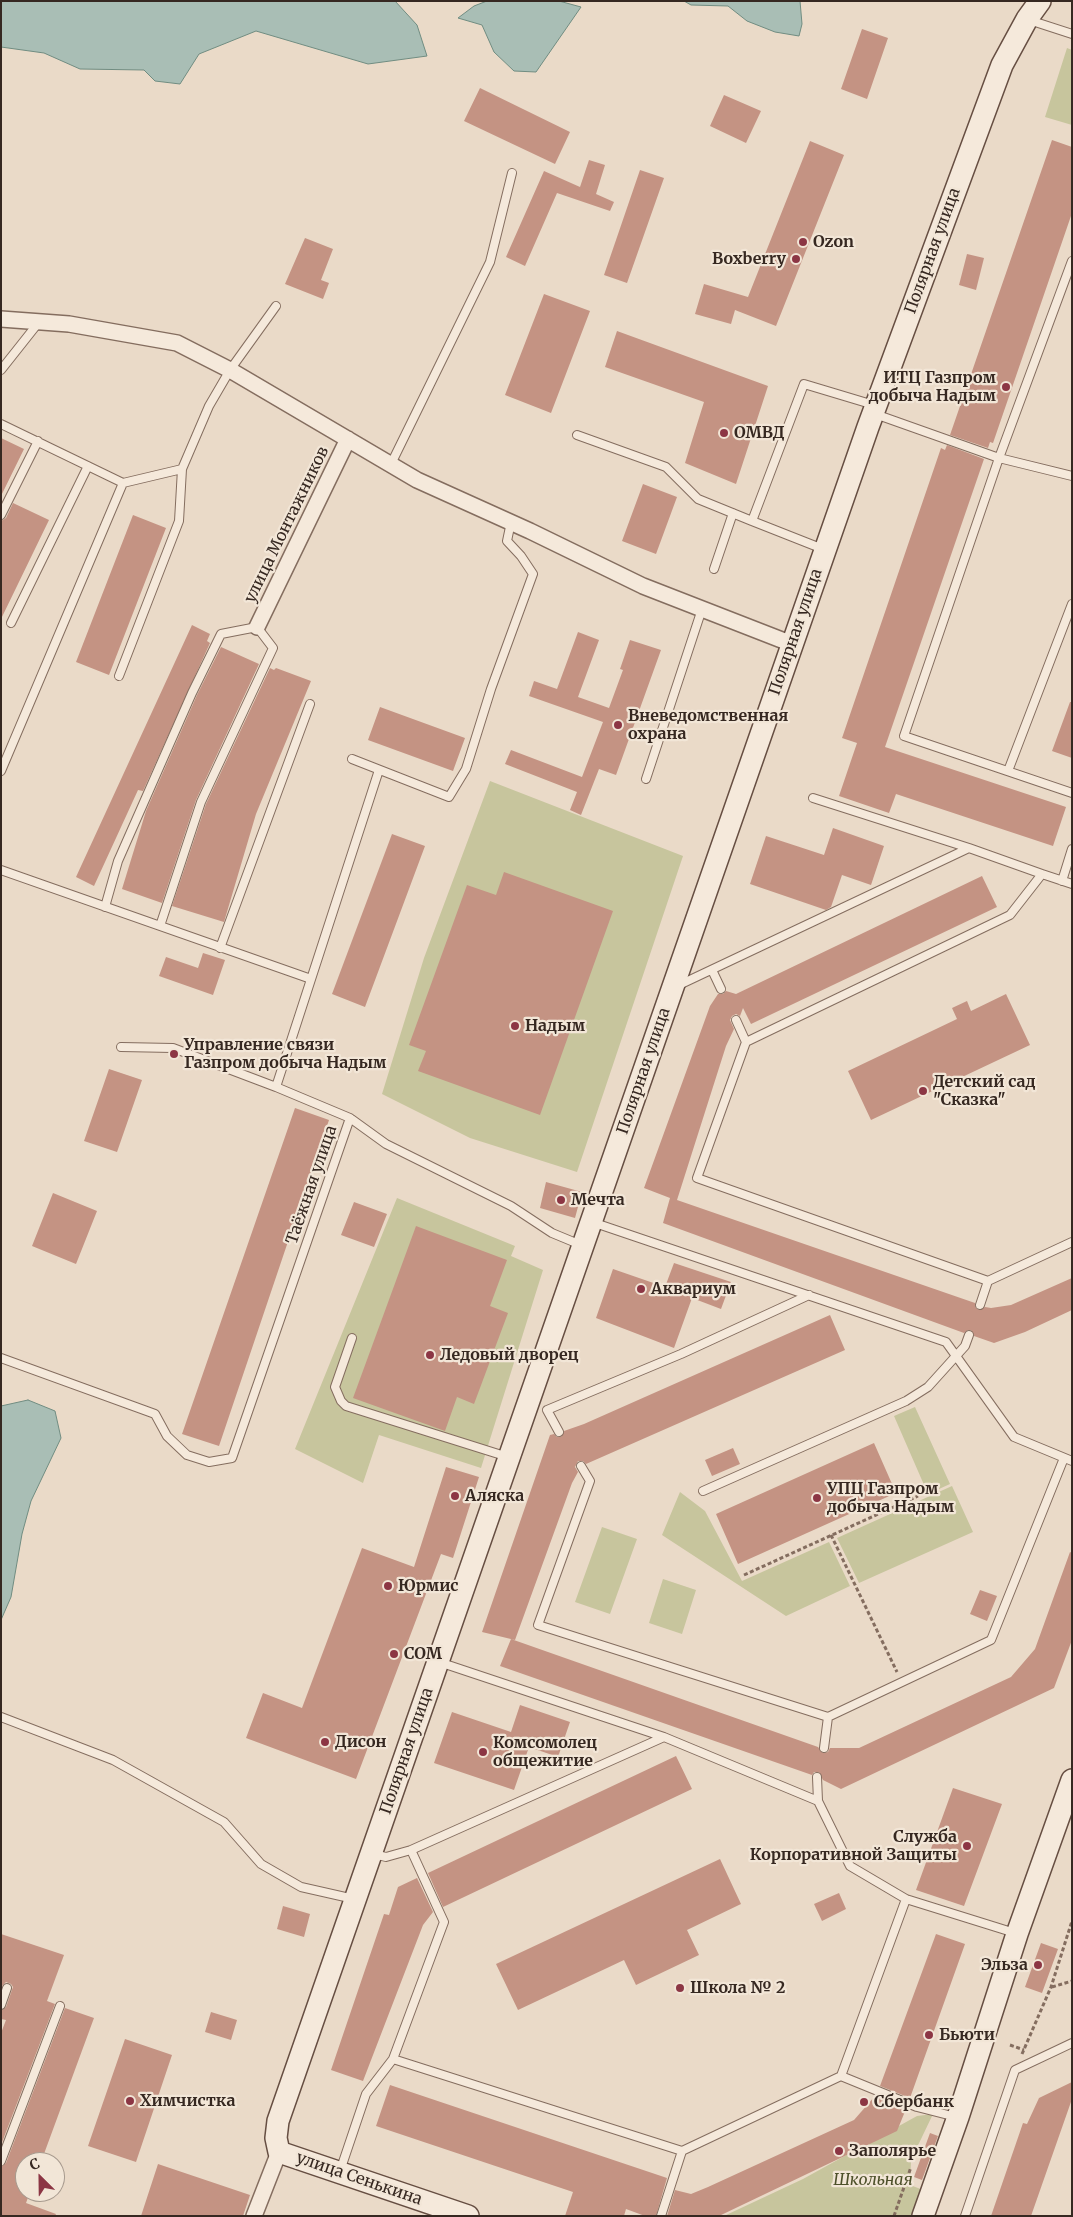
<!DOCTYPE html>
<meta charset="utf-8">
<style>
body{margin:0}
#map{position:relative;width:1073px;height:2217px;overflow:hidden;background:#eadac8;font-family:Merriweather,serif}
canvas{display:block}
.frame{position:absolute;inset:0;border:2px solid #362821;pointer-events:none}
.north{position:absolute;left:15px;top:2152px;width:50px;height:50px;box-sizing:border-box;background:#f2e6d7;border:1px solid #a79a8e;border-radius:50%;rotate:337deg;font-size:14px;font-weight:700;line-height:20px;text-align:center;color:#362821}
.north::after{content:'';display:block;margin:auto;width:18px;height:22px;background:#8c3644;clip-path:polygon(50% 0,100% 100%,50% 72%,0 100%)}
</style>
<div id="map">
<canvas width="1073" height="2217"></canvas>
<div class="frame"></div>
<div class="north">С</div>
</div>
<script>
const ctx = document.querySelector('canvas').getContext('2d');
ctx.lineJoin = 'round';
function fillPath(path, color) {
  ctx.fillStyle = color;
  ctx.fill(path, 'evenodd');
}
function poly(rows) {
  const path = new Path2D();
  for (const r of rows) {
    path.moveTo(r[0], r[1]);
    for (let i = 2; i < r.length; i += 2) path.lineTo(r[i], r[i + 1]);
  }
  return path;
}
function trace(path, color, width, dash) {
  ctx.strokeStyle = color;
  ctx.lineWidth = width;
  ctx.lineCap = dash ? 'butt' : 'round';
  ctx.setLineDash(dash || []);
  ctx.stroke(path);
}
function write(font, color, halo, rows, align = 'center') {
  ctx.font = font + ' Merriweather,serif';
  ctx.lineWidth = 4.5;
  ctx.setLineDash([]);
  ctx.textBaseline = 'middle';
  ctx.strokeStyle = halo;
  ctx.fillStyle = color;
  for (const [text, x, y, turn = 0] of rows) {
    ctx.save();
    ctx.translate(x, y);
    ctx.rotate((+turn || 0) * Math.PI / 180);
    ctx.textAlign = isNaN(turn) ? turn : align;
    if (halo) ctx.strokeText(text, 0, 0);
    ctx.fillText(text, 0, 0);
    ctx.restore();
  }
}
const green = poly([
 [1067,48,1072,50,1072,125,1045,117],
 [490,781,683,856,577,1172,470,1138,382,1094,424,958],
 [397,1198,515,1246,511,1256,543,1270,481,1468,379,1435,363,1483,295,1449],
 [915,1407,950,1484,928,1494,894,1416],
 [952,1486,973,1532,859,1583,837,1538],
 [680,1492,705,1511,742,1581,829,1542,850,1586,786,1616,662,1535],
 [602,1527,637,1539,610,1614,575,1602],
 [663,1579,696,1590,682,1634,649,1623],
 [933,2114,911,2160,910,2185,926,2191,917,2216,724,2216,803,2179,917,2116]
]);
const water = poly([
 [1,1,395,1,417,25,427,56,368,64,256,31,199,54,180,84,155,81,144,70,80,69,44,53,1,47,1,1],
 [487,1,559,1,581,7,536,72,514,71,494,52,482,25,458,18,474,6,487,1],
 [684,1,800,1,802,24,799,36,775,32,747,21,728,6,691,5,684,1],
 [28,1400,55,1411,61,1438,31,1501,22,1534,11,1597,1,1620,1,1406,28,1400]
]);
const building = poly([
 [862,29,888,38,867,99,841,89],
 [480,88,570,132,555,164,464,121],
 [724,95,761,111,746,143,710,126],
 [1052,140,1072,147,1072,213,993,443,990,442,988,448,950,435],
 [810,141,844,155,776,326,735,310,731,324,695,314,704,284,748,297],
 [589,160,605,165,596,194,614,202,610,211,557,193,525,266,506,257,544,171,580,187],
 [640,170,664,178,627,283,604,275],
 [305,238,333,249,321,280,329,283,323,299,285,284],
 [967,254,984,258,976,290,959,285],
 [544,294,590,311,551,413,505,395],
 [617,331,768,386,736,484,685,463,704,402,605,367],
 [1,438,24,449,1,496],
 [947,445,984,459,885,747,1066,807,1053,846,896,794,889,813,839,796,857,743,842,738,941,448,945,450],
 [643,484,677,497,656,554,622,541],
 [13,503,49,520,1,619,1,521,6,518],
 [133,515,166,528,109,675,76,662],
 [192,625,210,634,207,641,210,643,143,791,138,790,94,886,76,877],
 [578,632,599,640,578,697,609,708,623,670,620,669,630,640,661,650,616,775,599,769,581,815,570,810,577,792,505,764,511,750,582,777,603,722,529,696,534,681,557,689],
 [221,647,259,664,196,800,162,903,122,889,146,811,197,695],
 [270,668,274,670,276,668,311,681,256,814,224,922,172,906,206,804],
 [1070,702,1072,702,1072,758,1052,751],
 [380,707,465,738,453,771,368,740],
 [833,828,884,846,871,885,842,875,831,907,826,910,750,884,766,836,824,855],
 [392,834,425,846,365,1007,332,994],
 [504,872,613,911,540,1115,418,1071,426,1051,409,1045,467,885,496,895],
 [982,876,997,907,751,1024,743,1008,740,1016,736,1014,732,1016,730,1020,734,1029,726,1046,677,1200,975,1303,976,1308,979,1310,985,1307,991,1308,1011,1305,1072,1278,1072,1310,1025,1332,994,1343,974,1336,971,1330,968,1330,964,1333,663,1223,670,1198,644,1188,710,1006,718,994,723,994,726,991,736,994],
 [203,953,225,960,213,995,159,976,166,957,198,968],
 [1006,994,1030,1045,871,1120,848,1071,957,1019,952,1008,967,1001,971,1011],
 [109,1069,142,1080,117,1152,84,1141],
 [295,1108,329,1120,219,1446,182,1434],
 [546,1182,582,1192,575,1218,540,1208],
 [53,1193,97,1211,76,1264,32,1246],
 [354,1202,387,1214,374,1247,341,1235],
 [416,1226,507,1260,490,1306,508,1313,474,1404,457,1397,445,1431,353,1398],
 [674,1263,731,1282,721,1309,692,1298,674,1348,596,1318,613,1269,665,1287],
 [830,1315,845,1350,586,1464,583,1461,578,1461,575,1467,578,1472,572,1483,515,1640,482,1632,550,1435,554,1434,557,1437,561,1437,564,1431,584,1424],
 [874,1443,896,1493,738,1564,716,1514],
 [733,1448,740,1464,712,1476,705,1460],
 [446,1467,479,1477,453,1558,441,1554,356,1779,246,1738,263,1693,302,1708,362,1548,414,1567],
 [1070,1552,1072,1553,1072,1640,1054,1688,841,1789,823,1780,819,1772,814,1772,812,1775,500,1666,511,1639,818,1747,823,1753,828,1752,830,1748,859,1748,1011,1677,1035,1649],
 [980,1590,997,1596,987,1621,970,1614],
 [520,1705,570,1722,558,1757,529,1747,514,1790,434,1763,452,1712,511,1732],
 [676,1756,692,1789,443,1907,428,1873],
 [953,1788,1002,1804,964,1906,916,1890],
 [720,1859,741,1904,687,1930,699,1955,636,1985,624,1960,518,2010,496,1964],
 [417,1878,433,1912,423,1925,363,2081,331,2070,384,1914,389,1915,398,1887],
 [839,1893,846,1909,822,1921,814,1904],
 [283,1906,310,1914,304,1937,277,1929],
 [1,1934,64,1955,47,2001,55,2004,1,2145,1,2033,6,2020,1,2019,1,2011,6,2007,13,1987,11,1984,6,1982,1,1987],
 [936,1934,965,1944,910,2098,880,2086],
 [1041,1943,1058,1949,1042,1993,1025,1987],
 [65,2008,94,2018,41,2162,25,2162,25,2192,30,2192,26,2203,56,2214,55,2216,1,2216,1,2167,6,2163],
 [211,2012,237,2020,231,2040,205,2032],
 [125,2039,172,2055,136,2162,88,2146],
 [1072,2082,1072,2099,1031,2216,991,2216,1023,2123,1027,2124,1039,2098],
 [390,2085,667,2178,656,2216,645,2216,626,2209,624,2216,565,2216,573,2192,376,2126],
 [875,2096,906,2109,897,2131,719,2216,667,2216,675,2190,691,2194,708,2187,854,2120],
 [930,2133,938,2136,922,2180,914,2177],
 [158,2164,250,2195,243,2216,141,2216]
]);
const path = poly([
 [831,1535,897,1672],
 [744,1575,918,1496],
 [1052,1987,1072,1981],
 [1010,2045,1024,2050],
 [1022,2054,1051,1987,1072,1921],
 [894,2216,911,2167]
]);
const lane = poly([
 [1029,20,1072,34],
 [1072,261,999,458,904,736,1072,793],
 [1,370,39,322],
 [875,414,999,458,1072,476],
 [1,424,123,483,182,469,209,406,230,370,276,306],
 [577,435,666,467,698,499,752,521],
 [391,464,490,262,512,173],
 [1,515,38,441],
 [823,549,752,521,804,384,874,405],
 [714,569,733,513],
 [11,623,88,466],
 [119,676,179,521,182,469],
 [352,759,449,797,466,769,491,689,533,574,521,556,507,541,511,522],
 [379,770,276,1087,350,1118,386,1144,511,1206,552,1233,581,1245],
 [1,771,123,483],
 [1008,771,1072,604],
 [646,779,702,609],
 [969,848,1042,874],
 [1,870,311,979],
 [1062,881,1072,849],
 [1072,884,1042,874,1010,915,746,1042,697,1178,988,1281,1072,1242],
 [105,907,118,861,192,693,221,634,257,627,273,648,201,802,160,926],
 [220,948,310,704],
 [712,970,721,989],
 [677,986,969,848,813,798],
 [736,1020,746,1042],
 [121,1047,173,1048,276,1087],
 [592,1222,946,1342,1014,1437,1072,1461],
 [980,1305,988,1281],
 [352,1338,335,1387,341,1401,346,1406,508,1457],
 [1,1358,155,1414,167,1436,187,1455,209,1462,232,1458,350,1118],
 [559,1432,547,1410,681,1354,809,1295],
 [581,1466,590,1481,538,1625,828,1717,991,1640,1064,1458],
 [703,1491,906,1401,928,1387,965,1346,969,1335],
 [439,1662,664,1737],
 [1,1717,113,1760,224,1822,261,1864,301,1887,354,1899],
 [824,1748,828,1717],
 [817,1777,818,1801],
 [373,1854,386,1857,411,1850],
 [906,1899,841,2076,682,2151,393,2059,444,1922,411,1850,664,1737,818,1801,850,1866,906,1899,1015,1933],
 [1,2005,7,1988],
 [841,2076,917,2107,956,2117],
 [1,2161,60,2006],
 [340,2171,366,2094,393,2059],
 [661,2216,682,2151],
 [965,2216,1015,2070,1072,2043]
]);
const street = poly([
 [1,319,69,324,177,343,230,370,417,480,530,531,643,586,792,644],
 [257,627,348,439],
 [254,2216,279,2152]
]);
const secondary = poly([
 [468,2216,279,2152,276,2138,278,2121,868,427,1002,65,1027,19,1040,1],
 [923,2216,958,2117,1017,1934,1072,1780]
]);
const markers = [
 [803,242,5,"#8c3644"],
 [796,259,5,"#8c3644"],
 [1006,387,5,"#8c3644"],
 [724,433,5,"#8c3644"],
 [618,725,5,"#8c3644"],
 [515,1026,5,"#8c3644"],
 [174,1054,5,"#8c3644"],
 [923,1091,5,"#8c3644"],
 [561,1200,5,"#8c3644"],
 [641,1289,5,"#8c3644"],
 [430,1355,5,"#8c3644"],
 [455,1496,5,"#8c3644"],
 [817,1498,5,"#8c3644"],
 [388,1586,5,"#8c3644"],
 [394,1654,5,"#8c3644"],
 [325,1742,5,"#8c3644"],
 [483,1752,5,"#8c3644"],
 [967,1846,5,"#8c3644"],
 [1038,1965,5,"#8c3644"],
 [680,1988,5,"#8c3644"],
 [929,2035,5,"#8c3644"],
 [130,2101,5,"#8c3644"],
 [864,2102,5,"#8c3644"],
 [839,2151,5,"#8c3644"]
];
const poiNames = [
 ["Ozon",813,242],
 ["Boxberry",786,259,"right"],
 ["ИТЦ Газпром",996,378,"right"],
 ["добыча Надым",996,396,"right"],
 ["ОМВД",734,433],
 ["Вневедомственная",628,716],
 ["охрана",628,734],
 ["Надым",525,1026],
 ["Управление связи",184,1045],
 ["Газпром добыча Надым",184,1063],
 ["Детский сад",933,1082],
 ["\"Сказка\"",933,1100],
 ["Мечта",571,1200],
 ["Аквариум",651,1289],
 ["Ледовый дворец",440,1355],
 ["УПЦ Газпром",827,1489],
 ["добыча Надым",827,1507],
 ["Аляска",465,1496],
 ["Юрмис",398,1586],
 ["СОМ",404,1654],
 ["Дисон",335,1742],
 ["Комсомолец",493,1743],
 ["общежитие",493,1761],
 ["Служба",957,1837,"right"],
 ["Корпоративной Защиты",957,1855,"right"],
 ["Эльза",1028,1965,"right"],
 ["Школа № 2",690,1988],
 ["Бьюти",939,2035],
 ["Химчистка",140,2101],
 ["Сбербанк",874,2102],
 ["Заполярье",849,2151]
];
const streetNames = [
 ["Полярная улица",933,251,-70],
 ["улица Монтажников",287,525,-64],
 ["Полярная улица",796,632,-71],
 ["Полярная улица",644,1071,-71],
 ["Таёжная улица",312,1185,-71],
 ["Полярная улица",407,1751,-71],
 ["улица Сенькина",359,2179,19]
];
const parkNames = [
 ["Школьная",873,2180]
];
fillPath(green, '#c7c59d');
fillPath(water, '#a9beb5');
trace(water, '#708c81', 1);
fillPath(building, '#c49383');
trace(lane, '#846d5f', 10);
trace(street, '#846d5f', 18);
trace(secondary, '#664e42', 24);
trace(path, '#846d5f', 3, [4, 2.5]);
trace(lane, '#f5e9db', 8);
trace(street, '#f5e9db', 15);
trace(secondary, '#f5e9db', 21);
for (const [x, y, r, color] of markers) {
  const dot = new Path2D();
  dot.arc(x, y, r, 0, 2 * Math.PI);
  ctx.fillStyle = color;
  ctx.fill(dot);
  trace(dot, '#f2e6d7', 2);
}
write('bold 16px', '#362821', '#f2e6d7', poiNames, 'left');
write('16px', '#362821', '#f2e6d7', streetNames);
write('italic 16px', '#4d502a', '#f2e6d7', parkNames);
</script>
